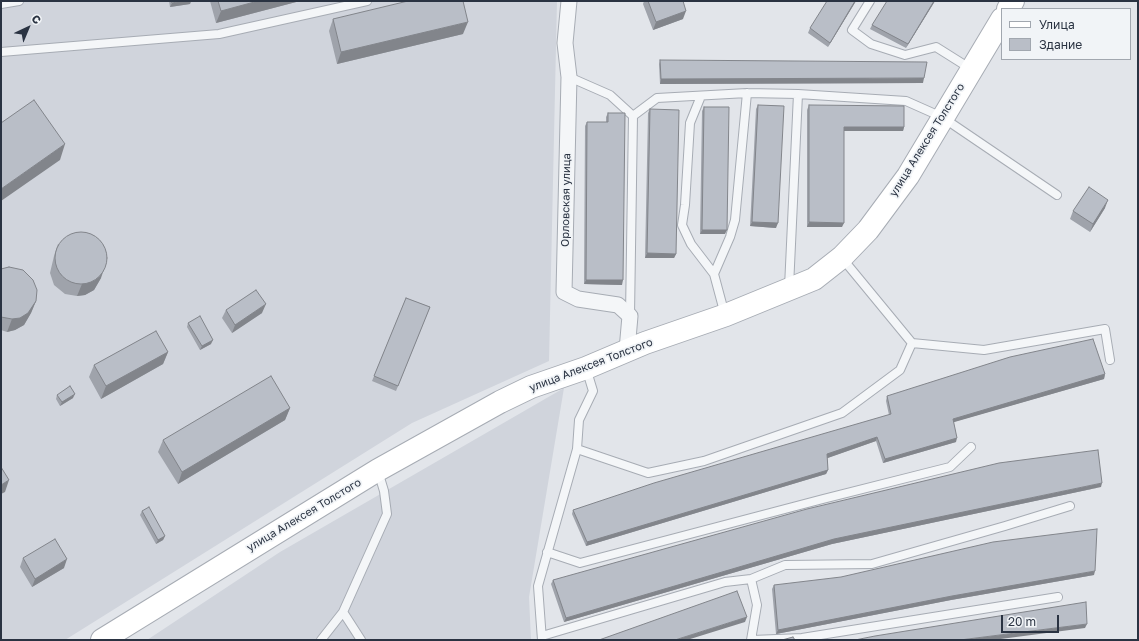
<!DOCTYPE html>
<meta charset="utf-8">
<style>
body{margin:0}
#map{position:relative;width:1139px;height:641px;overflow:hidden;background:#e2e5ea;font-family:"Golos Text",sans-serif}
canvas{display:block}
.frame{position:absolute;inset:0;border:2px solid #2a3342;pointer-events:none}
.legend{position:absolute;left:1001px;top:8px;width:130px;height:52px;box-sizing:border-box;background:#f1f4f7;border:1px solid #a1a7af;margin:0;padding:5px 7px;list-style:none;font-size:12px;color:#2a3342}
.legend li{display:flex;align-items:center;gap:8px;height:20px}
.legend b{width:20px;border:1px solid #a1a7af}
.north{position:absolute;left:8px;top:8px;width:40px;height:40px;-webkit-text-stroke:3px #f1f4f7;paint-order:stroke;rotate:44deg;font-size:11px;font-weight:700;line-height:16px;text-align:center;color:#2a3342}
.north::after{content:'';display:block;margin:auto;width:14px;height:18px;background:#2a3342;clip-path:polygon(50% 0,100% 100%,50% 72%,0 100%)}
.scale{position:absolute;left:1001px;top:615px;width:58px;height:18px;box-sizing:border-box;border:2px solid #2a3342;border-top:0;padding-left:5px;font-size:12px;line-height:14px;white-space:nowrap;color:#2a3342;-webkit-text-stroke:3px #f1f4f7;paint-order:stroke}
</style>
<div id="map">
<canvas width="1139" height="641"></canvas>
<div class="frame"></div>
<ul class="legend">
<li><b style="height:5px;background:#fff"></b>Улица</li>
<li><b style="height:11px;background:#b9bec7"></b>Здание</li>
</ul>
<div class="north">С</div>
<div class="scale">20 m</div>
</div>
<script>
const ctx = document.querySelector('canvas').getContext('2d');
ctx.lineJoin = 'round';
function fillPath(path, color) {
  ctx.fillStyle = color;
  ctx.fill(path, 'evenodd');
}
function poly(rows) {
  const path = new Path2D();
  for (const r of rows) {
    if (r.length === 3) {
      path.moveTo(r[0] + r[2], r[1]);
      path.arc(r[0], r[1], r[2], 0, 2 * Math.PI);
      continue;
    }
    path.moveTo(r[0], r[1]);
    for (let i = 2; i < r.length; i += 2) path.lineTo(r[i], r[i + 1]);
  }
  return path;
}
function trace(path, color, width, dash) {
  ctx.strokeStyle = color;
  ctx.lineWidth = width;
  ctx.lineCap = dash ? 'butt' : 'round';
  ctx.setLineDash(dash || []);
  ctx.stroke(path);
}
function write(font, color, halo, rows, align = 'center') {
  ctx.font = font + ' "Golos Text",sans-serif';
  ctx.lineWidth = 3.5;
  ctx.setLineDash([]);
  ctx.textBaseline = 'middle';
  ctx.strokeStyle = halo;
  ctx.fillStyle = color;
  for (const [text, x, y, turn = 0] of rows) {
    ctx.save();
    ctx.translate(x, y);
    ctx.rotate((+turn || 0) * Math.PI / 180);
    ctx.textAlign = isNaN(turn) ? turn : align;
    if (halo) ctx.strokeText(text, 0, 0);
    ctx.fillText(text, 0, 0);
    ctx.restore();
  }
}
const built = poly([
 [1,1,557,1,549,361,412,423,65,640,1,640],
 [564,388,529,597,531,640,147,640,280,552]
]);
const lane = poly([
 [870,1,852,30,871,44,905,55,936,47,971,69],
 [1,4,19,1],
 [1,52,219,34,367,1],
 [569,77,610,95,633,116,630,315],
 [701,96,690,123,685,205,682,225,691,244,714,274],
 [633,116,657,98,747,93,798,94,906,101,942,117,1057,195],
 [842,258,912,343,984,350,1105,329,1110,360],
 [789,287,798,94],
 [725,315,714,274,730,237,735,220,747,93],
 [577,449,648,473,704,461,842,413,900,370,912,343],
 [547,552,580,563,823,499,950,467,971,447],
 [343,612,361,640],
 [542,636,725,582,751,579,785,565,872,564,1005,526,1070,506],
 [321,640,343,612,387,514,384,491,378,471],
 [542,640,538,586,577,449,579,420,593,391,586,368],
 [751,640,757,605,751,579],
 [752,640,802,638,1058,597]
]);
const street = poly([
 [569,1,565,43,569,77,564,292,578,299,618,305,630,316,627,350]
]);
const secondary = poly([
 [1008,9,1013,1],
 [102,640,378,470,500,402,531,387,586,368,645,343,726,315,814,279,842,257,868,230,908,176,1002,19]
]);
const wall = poly([
 [169,1,191,1,190,4,170,7],
 [210,1,300,1,216,23],
 [644,1,683,1,683,19,653,30,643,4],
 [856,1,828,47,808,33,810,28],
 [935,1,906,48,870,29,872,25],
 [333,19,463,34,337,64,329,31],
 [660,60,923,83,660,84,659,64],
 [758,105,776,228,750,226,756,109],
 [809,105,904,127,903,131,844,131,842,227,807,227,807,110],
 [704,107,725,234,700,234,702,111],
 [650,109,676,254,674,258,645,258,648,113],
 [608,113,622,285,584,284,585,126,587,122,606,122,606,117],
 [1105,208,1090,232,1070,219,1073,211],
 [58,244,101,278,94,290,85,295,77,296,65,294,54,285,50,273,54,256],
 [1,269,36,301,31,313,24,325,15,330,7,332,1,330],
 [406,298,430,307,396,391,372,381],
 [226,310,262,313,232,333,222,318],
 [188,323,211,344,200,350,187,327],
 [168,352,163,364,101,399,89,377,94,365],
 [1105,374,1104,379,953,422,956,442,883,463,876,441,827,458,828,470,826,474,586,546,572,514,573,510,889,415,886,401,887,396],
 [57,395,73,398,60,406,56,399],
 [290,408,285,420,178,484,158,452,163,440],
 [1101,487,832,544,564,622,551,584,553,580],
 [142,511,165,536,163,540,156,544,140,515],
 [23,558,64,568,32,587,20,567],
 [1094,575,951,600,776,634,772,589,774,585]
]);
const shadedWall = poly([
 [182,1,191,1,190,4,170,7,172,3],
 [258,1,300,1,216,23,221,11],
 [855,1,856,1,828,47,830,43],
 [934,1,935,1,906,48,908,44],
 [686,11,683,19,653,30,656,22],
 [468,22,463,34,337,64,341,52],
 [924,78,923,83,660,84,661,79],
 [844,127,904,127,903,131,842,131],
 [65,144,60,160,1,201,1,189],
 [1108,200,1105,208,1090,232,1093,224],
 [752,222,778,223,776,228,750,226],
 [809,222,844,223,842,227,807,227],
 [702,230,727,230,725,234,700,234],
 [647,253,676,254,674,258,645,258],
 [105,266,101,278,94,290,85,295,77,296,82,284],
 [586,280,623,280,622,285,584,284],
 [36,301,31,313,24,325,15,330,7,332,12,319],
 [266,304,262,313,232,333,235,325],
 [213,340,211,344,200,350,202,346],
 [168,352,163,364,101,399,106,386],
 [1105,374,1104,379,951,423,953,419],
 [75,394,73,398,60,406,62,402],
 [290,408,285,420,178,484,182,472],
 [877,437,876,441,825,459,827,454],
 [957,438,956,442,883,463,885,459],
 [828,470,826,474,586,546,587,542],
 [9,480,5,492,1,494,1,485],
 [1102,483,1101,487,832,544,564,622,566,618,834,539],
 [165,536,163,540,156,544,158,540],
 [67,559,64,568,32,587,35,579],
 [1095,571,1094,575,951,600,776,634,778,630,952,596],
 [747,617,745,622,687,640,675,640],
 [1087,624,1085,628,993,640,960,640]
]);
const building = poly([
 [171,1,182,1,172,3,171,1],
 [218,1,258,1,221,11,218,1],
 [408,1,463,1,468,22,341,52,333,19,408,1],
 [648,1,683,1,686,11,656,22,648,1],
 [827,1,855,1,830,43,810,28,827,1],
 [887,1,934,1,908,44,872,25,887,1],
 [660,60,927,62,924,78,661,79,660,60],
 [34,100,65,144,1,189,1,123,34,100],
 [758,105,784,106,778,223,752,222,758,105],
 [809,105,904,106,904,127,844,127,844,223,809,222,809,105],
 [704,107,729,107,727,230,702,230,704,107],
 [650,109,679,110,676,254,647,253,650,109],
 [608,113,625,113,623,280,586,280,587,122,608,122,608,113],
 [1089,187,1108,200,1093,224,1073,211,1089,187],
 [81,258,26],
 [9,267,23,270,33,280,37,290,36,301,28,313,20,318,12,319,1,317,1,269,9,267],
 [256,290,266,304,235,325,226,310,256,290],
 [406,298,430,307,398,386,374,376,406,298],
 [200,316,213,340,202,346,188,323,200,316],
 [156,331,168,352,106,386,94,365,156,331],
 [1093,339,1105,374,953,419,957,438,885,459,877,437,827,454,828,470,587,542,573,510,654,483,891,414,887,396,1010,357,1093,339],
 [271,376,290,408,182,472,163,440,271,376],
 [70,386,75,394,62,402,57,395,70,386],
 [1098,450,1102,483,834,539,566,618,553,580,807,509,999,463,1098,450],
 [1,467,9,480,1,485,1,467],
 [149,507,165,536,158,540,142,511,149,507],
 [1097,529,1095,571,952,596,778,630,774,585,841,577,993,542,1097,529],
 [55,539,67,559,35,579,23,558,55,539],
 [737,591,747,617,675,640,599,640,737,591],
 [1086,602,1087,624,960,640,855,640,875,636,1086,602],
 [793,637,795,640,782,640,793,637]
]);
const streetNames = [
 ["улица Алексея Толстого",927,140,-58],
 ["Орловская улица",566,200,-89],
 ["улица Алексея Толстого",591,365,-21],
 ["улица Алексея Толстого",304,515,-31]
];
fillPath(built, '#d0d4dc');
trace(lane, '#a7acb4', 10);
trace(street, '#a7acb4', 17);
trace(secondary, '#a7acb4', 24);
trace(lane, '#f4f6f8', 8);
trace(street, '#f4f6f8', 15);
trace(secondary, '#fff', 22);
fillPath(wall, '#9fa3ab');
fillPath(shadedWall, '#82858b');
fillPath(building, '#b9bec7');
trace(building, '#82858b', 1);
write('11px', '#2a3342', '#f1f4f7', streetNames);
</script>
